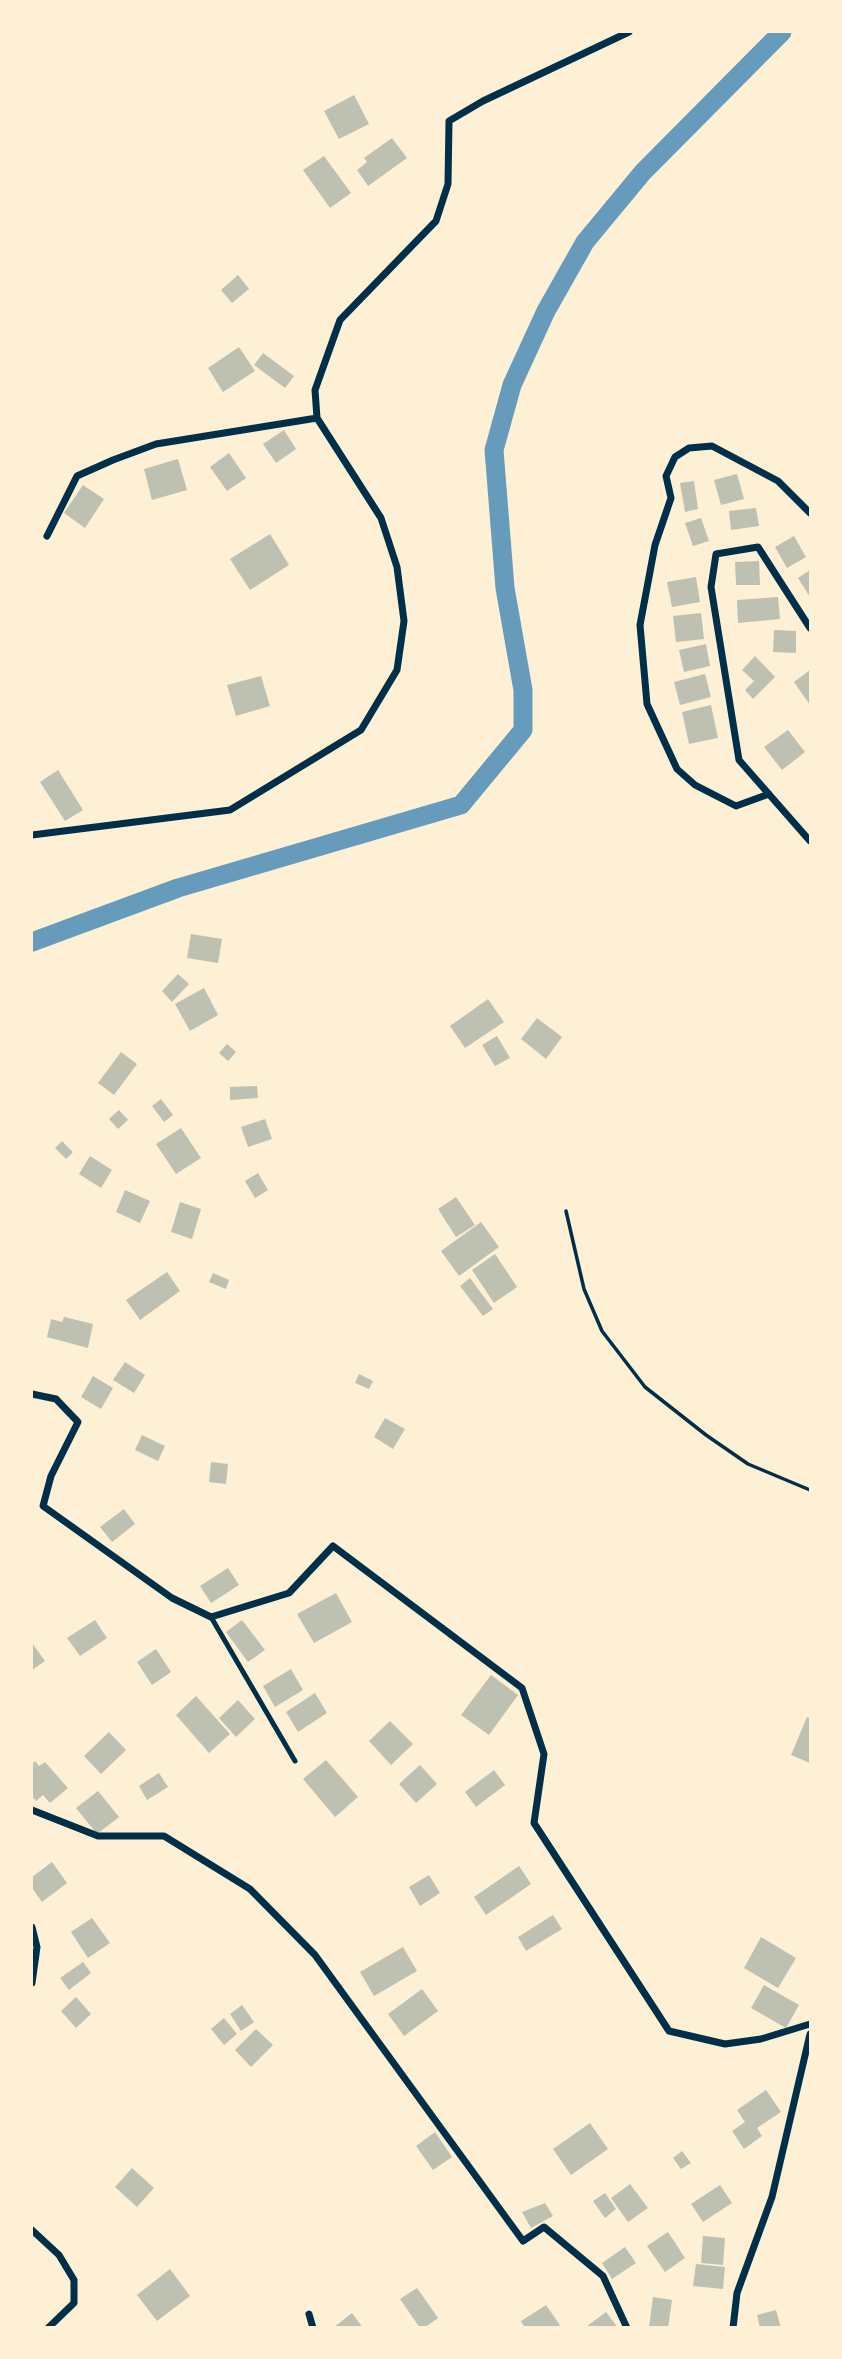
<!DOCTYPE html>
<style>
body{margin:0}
#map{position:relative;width:842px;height:2359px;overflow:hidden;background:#fdf0d5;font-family:Cabin,sans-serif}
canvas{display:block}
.frame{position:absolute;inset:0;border:33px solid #fdf0d5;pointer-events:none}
</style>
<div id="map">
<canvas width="842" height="2359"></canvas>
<div class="frame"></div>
</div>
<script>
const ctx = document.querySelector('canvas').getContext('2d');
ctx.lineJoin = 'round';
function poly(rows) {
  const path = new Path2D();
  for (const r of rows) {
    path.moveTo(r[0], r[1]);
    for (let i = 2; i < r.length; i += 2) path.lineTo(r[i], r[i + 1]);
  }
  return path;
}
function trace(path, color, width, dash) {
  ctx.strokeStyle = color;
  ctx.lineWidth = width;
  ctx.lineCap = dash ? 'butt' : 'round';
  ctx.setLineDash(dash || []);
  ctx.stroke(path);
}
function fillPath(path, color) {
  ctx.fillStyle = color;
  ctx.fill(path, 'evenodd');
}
const canal = poly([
 [32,942,178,888,461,805,523,730,523,690,505,588,494,450,512,385,546,311,585,242,643,172,782,32]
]);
const building = poly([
 [354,95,369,124,339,139,324,111],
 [392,138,407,158,368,186,357,170,367,162,364,158],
 [324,156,351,193,330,208,303,170],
 [238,275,249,289,232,303,221,290],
 [239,347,255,371,223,392,208,368],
 [263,353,294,376,285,388,254,365],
 [284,430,296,449,276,463,263,444],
 [229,453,246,478,227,491,210,467],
 [178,459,187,490,152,500,144,469],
 [737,474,744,499,721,505,714,480],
 [694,481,698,509,685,512,680,483],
 [83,485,104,499,85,528,64,513],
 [756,508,759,526,731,530,729,511],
 [701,518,709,541,693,546,685,523],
 [270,534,289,565,250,590,230,559],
 [794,536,806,557,787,568,775,547],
 [759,561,760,585,736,585,735,562],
 [810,570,810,597,798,578],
 [696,577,700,602,672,607,667,582],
 [778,597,780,619,738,623,737,600],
 [701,613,704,639,676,642,673,616],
 [774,630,796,631,796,653,773,652],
 [706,644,710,666,684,672,679,650],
 [755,656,775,677,753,699,745,690,754,681,742,670],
 [810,670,810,705,794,682],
 [705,674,711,697,680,705,674,682],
 [261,676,270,706,236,716,227,685],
 [711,705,718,738,689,744,682,712],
 [788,730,805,752,782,770,764,747],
 [58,770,83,810,65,821,40,782],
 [191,934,222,939,218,963,187,958],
 [178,974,189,984,172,1002,162,991],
 [204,988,218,1015,190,1031,175,1004],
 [488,999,504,1022,465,1048,450,1026],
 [537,1018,562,1037,546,1059,521,1039],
 [497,1036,510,1058,495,1066,482,1045],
 [227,1044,236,1052,228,1061,219,1053],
 [121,1052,137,1064,114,1095,98,1083],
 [257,1086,258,1098,230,1100,230,1087],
 [161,1099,173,1115,164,1122,152,1106],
 [119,1110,128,1120,118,1129,109,1119],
 [265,1119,272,1139,248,1147,241,1127],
 [181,1128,201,1158,176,1174,156,1144],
 [62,1141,73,1152,66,1159,55,1148],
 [90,1156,112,1170,101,1188,79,1174],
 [258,1173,268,1190,255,1198,245,1181],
 [125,1190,150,1201,140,1223,116,1212],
 [456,1197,475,1225,456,1237,438,1209],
 [180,1202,201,1209,192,1239,171,1232],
 [481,1222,499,1247,459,1276,441,1251],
 [495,1254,517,1287,494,1303,472,1270],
 [167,1272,180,1291,140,1320,126,1300],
 [213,1273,229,1280,226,1289,209,1282],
 [470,1278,493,1309,483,1316,460,1286],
 [64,1317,93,1324,88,1348,47,1337,51,1319,62,1322],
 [125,1362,145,1375,134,1393,113,1380],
 [359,1374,373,1381,369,1389,355,1383],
 [93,1376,113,1388,101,1409,81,1397],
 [385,1418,405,1429,393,1449,374,1437],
 [142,1435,165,1446,158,1461,135,1450],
 [211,1462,228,1464,226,1484,209,1482],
 [124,1509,135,1524,112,1542,100,1527],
 [228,1568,239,1585,211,1603,200,1586],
 [336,1593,352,1622,314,1643,297,1614],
 [95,1620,107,1638,80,1656,67,1638],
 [242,1620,265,1650,248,1662,226,1632],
 [32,1643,45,1661,32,1670],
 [156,1649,171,1672,152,1685,137,1662],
 [291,1669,303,1690,275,1707,263,1686],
 [491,1675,518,1695,489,1735,461,1715],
 [315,1693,327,1713,298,1732,286,1712],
 [196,1696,230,1734,209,1753,176,1715],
 [238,1700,255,1719,236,1737,219,1718],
 [807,1717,810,1719,810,1763,791,1755],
 [390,1721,413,1744,391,1765,369,1741],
 [109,1732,126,1750,101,1774,84,1756],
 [326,1760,358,1797,335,1817,303,1779],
 [35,1761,39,1766,45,1762,68,1788,50,1803,43,1795,36,1801,32,1796,32,1764],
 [420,1765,437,1784,416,1803,399,1784],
 [494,1770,505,1785,476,1807,465,1792],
 [159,1773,168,1787,147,1800,139,1786],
 [98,1791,119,1817,97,1834,76,1808],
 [52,1862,67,1883,42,1902,32,1888,32,1877],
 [519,1866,531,1884,486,1915,474,1897],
 [429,1875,440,1893,420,1906,409,1887],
 [553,1915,562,1929,526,1951,518,1937],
 [92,1918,110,1943,88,1958,71,1932],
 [761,1937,796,1958,778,1988,744,1968],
 [403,1947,417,1971,374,1996,360,1972],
 [83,1962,91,1973,69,1990,60,1978],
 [764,1985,799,2005,786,2028,751,2008],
 [422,1989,438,2011,404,2036,388,2014],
 [76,1997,91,2014,76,2028,61,2011],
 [242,2005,254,2022,241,2031,230,2014],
 [224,2018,237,2034,224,2045,211,2029],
 [256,2029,273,2045,251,2067,235,2050],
 [766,2090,781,2112,757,2128,762,2136,744,2149,732,2131,745,2122,737,2110],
 [590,2123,608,2149,571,2175,553,2149],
 [435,2132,452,2157,433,2170,416,2146],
 [682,2151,691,2163,681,2169,673,2158],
 [132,2168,154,2188,137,2207,115,2187],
 [630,2184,648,2208,628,2222,611,2198],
 [720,2185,732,2203,703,2222,691,2204],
 [605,2193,616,2209,605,2218,593,2201],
 [545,2203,553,2216,531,2228,522,2212],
 [668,2232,685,2258,665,2272,647,2246],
 [703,2236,725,2238,723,2265,701,2263],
 [625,2247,636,2263,612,2279,602,2263],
 [696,2264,725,2267,723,2289,693,2286],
 [170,2269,190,2296,157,2321,137,2295],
 [417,2288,438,2318,424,2328,420,2328,400,2299],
 [653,2297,672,2300,668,2328,649,2328],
 [546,2305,560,2325,556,2328,525,2328,521,2321],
 [776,2310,781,2328,760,2328,757,2315],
 [606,2312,618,2328,589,2328,587,2326],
 [352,2313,363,2328,333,2328]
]);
const path = poly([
 [566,1211,584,1289,602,1331,645,1387,706,1435,748,1464,810,1490]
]);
const service = poly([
 [211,1617,295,1761]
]);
const minor = poly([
 [47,536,77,476,113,460,156,444,317,418],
 [810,628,758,547,716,554,711,587,739,760,810,841],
 [769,794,736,806,695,785,677,769,647,704,640,625,655,545,671,498,666,476,675,457,689,448,712,446,778,481,810,513],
 [32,835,230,810,361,730,397,670,404,621,397,567,381,518,317,418,315,390,340,320,436,221,448,184,449,121,483,101,629,32],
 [32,1394,56,1399,78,1422,51,1476,43,1506,172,1598,211,1617,289,1593,333,1546,522,1688,544,1754,534,1823,669,2031,725,2044,761,2039,810,2024],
 [32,1810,98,1836,164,1836,250,1889,315,1955,523,2241,544,2227,603,2276,627,2328],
 [32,1927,37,1947,32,1983],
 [32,2230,59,2255,74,2280,74,2303,48,2328],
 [309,2314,313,2328],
 [733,2328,737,2293,772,2197,810,2034]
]);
trace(canal, '#669bbc', 19);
fillPath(building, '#bec0b2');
trace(path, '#003049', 3.5);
trace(service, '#003049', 5);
trace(minor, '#003049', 7);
</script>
